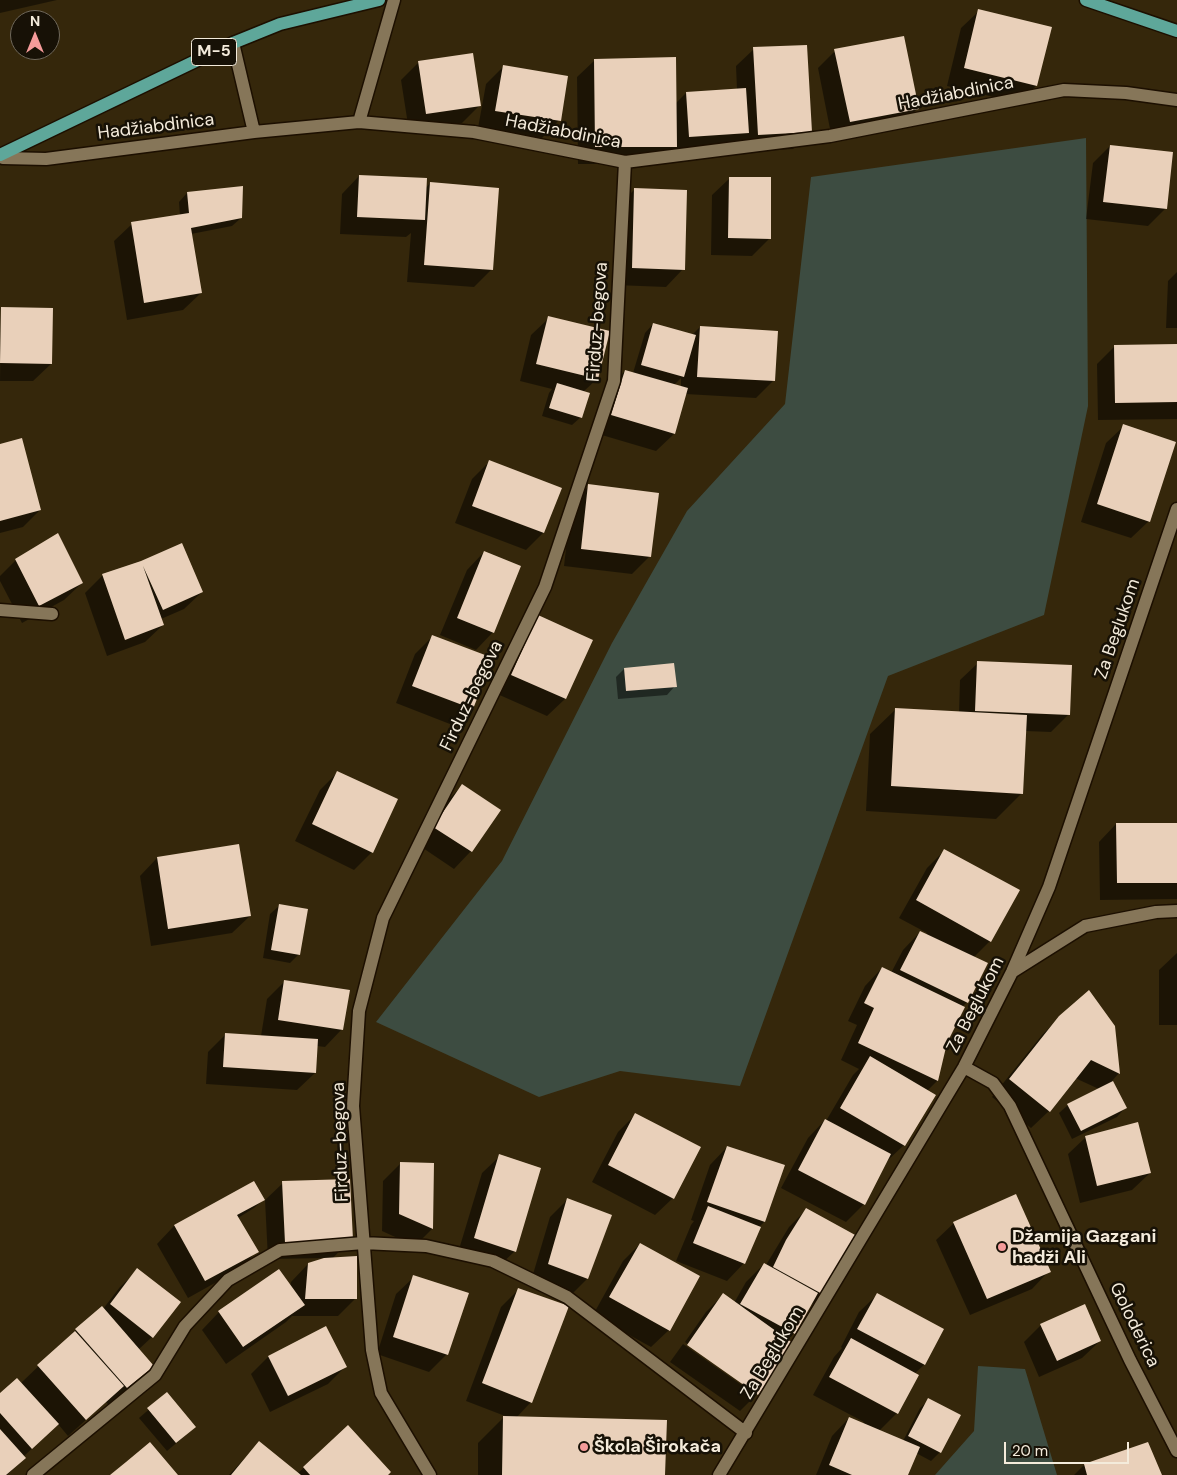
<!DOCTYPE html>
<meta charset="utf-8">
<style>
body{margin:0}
#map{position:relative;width:1177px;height:1475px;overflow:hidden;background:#35270b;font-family:"DM Sans",sans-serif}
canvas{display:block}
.north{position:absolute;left:10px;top:10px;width:50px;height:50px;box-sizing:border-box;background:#171106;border:1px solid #6f685b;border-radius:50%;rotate:0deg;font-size:14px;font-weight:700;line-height:20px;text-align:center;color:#f4ebdb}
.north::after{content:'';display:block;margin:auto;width:18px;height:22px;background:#f59b9a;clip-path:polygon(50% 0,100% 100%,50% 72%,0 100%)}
.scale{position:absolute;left:1004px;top:1442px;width:125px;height:22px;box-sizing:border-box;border:2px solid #f4ebdb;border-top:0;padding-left:6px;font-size:15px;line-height:18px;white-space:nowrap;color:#f4ebdb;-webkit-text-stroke:4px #171106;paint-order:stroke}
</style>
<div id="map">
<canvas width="1177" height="1475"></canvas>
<div class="north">N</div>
<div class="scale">20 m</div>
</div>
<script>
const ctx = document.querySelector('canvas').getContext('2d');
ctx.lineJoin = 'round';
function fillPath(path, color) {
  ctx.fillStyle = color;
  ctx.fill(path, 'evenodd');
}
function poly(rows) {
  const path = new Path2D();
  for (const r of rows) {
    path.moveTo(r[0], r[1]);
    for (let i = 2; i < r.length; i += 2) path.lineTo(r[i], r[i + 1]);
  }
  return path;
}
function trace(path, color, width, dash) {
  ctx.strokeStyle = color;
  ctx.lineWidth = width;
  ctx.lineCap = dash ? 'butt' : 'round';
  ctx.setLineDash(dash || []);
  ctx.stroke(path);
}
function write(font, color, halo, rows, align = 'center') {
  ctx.font = font + ' "DM Sans",sans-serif';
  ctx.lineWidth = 5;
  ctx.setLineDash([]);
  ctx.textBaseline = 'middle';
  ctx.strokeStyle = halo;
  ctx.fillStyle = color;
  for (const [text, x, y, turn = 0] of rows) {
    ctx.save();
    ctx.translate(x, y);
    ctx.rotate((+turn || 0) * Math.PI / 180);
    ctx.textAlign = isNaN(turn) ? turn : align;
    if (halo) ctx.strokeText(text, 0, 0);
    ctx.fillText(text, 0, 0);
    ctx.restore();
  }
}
const green = poly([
 [1086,138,1088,406,1044,615,888,676,740,1086,620,1071,539,1097,376,1022,502,861,612,643,687,511,785,404,811,177],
 [978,1366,1025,1369,1057,1475,935,1475,974,1431]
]);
const shadow = poly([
 [0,0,57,0,0,13],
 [979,11,1036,86,1019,103,947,86,961,28],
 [754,49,811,132,793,149,741,152,740,140,730,150,658,164,578,164,577,77,595,60,675,104,686,93,737,90,736,66],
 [835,51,918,108,901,126,832,139,818,68],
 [419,62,479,106,462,123,409,131,401,80],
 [503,67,559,120,542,138,478,128,486,84],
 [1110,146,1165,209,1148,226,1086,219,1093,163],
 [359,176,425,189,430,183,492,269,474,287,407,282,411,233,406,237,340,234,342,194],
 [730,178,769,239,752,256,711,255,712,195],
 [634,190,683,269,666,287,615,285,617,207],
 [187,193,241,218,232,226,191,234,201,293,183,310,127,320,114,241,132,224,180,216,179,202],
 [1177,272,1177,328,1166,328,1168,281],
 [1,308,51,364,33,381,0,381],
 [549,318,608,332,597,379,583,392,581,417,572,425,542,416,549,393,552,389,520,381,531,335],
 [653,324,692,335,700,327,773,381,756,398,685,394,674,434,656,451,595,433,608,388,625,371,633,373,645,333],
 [681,378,681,387,674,385],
 [1177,346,1177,419,1098,420,1097,364,1114,347],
 [1124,426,1149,521,1131,538,1081,522,1106,443],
 [0,445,40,510,23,527,0,533],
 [490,461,560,488,543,533,526,550,455,523,472,479],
 [589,486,649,557,632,574,564,566,571,503],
 [57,535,82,583,64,600,22,623,0,581,0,576,16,560],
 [484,552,493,632,476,650,440,635,467,570],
 [142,562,202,592,184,609,161,619,163,625,145,642,107,656,85,593,102,576],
 [539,617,591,640,565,699,547,716,495,693,521,634],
 [433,636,472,708,455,726,396,703,415,654],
 [978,663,1069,714,1051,732,1025,731,1022,793,996,819,866,811,870,734,896,709,959,713,960,680],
 [624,669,675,686,667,695,618,699,616,677],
 [338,772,372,852,354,870,295,841,320,790],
 [462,786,471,851,454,869,417,844,445,803],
 [1116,824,1177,824,1177,899,1100,900,1099,842],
 [238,845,250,916,232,933,151,946,140,876,157,858],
 [945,850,990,941,973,958,967,1002,962,1007,946,1043,937,1081,927,1091,904,1145,886,1162,864,1204,846,1222,781,1188,808,1138,825,1120,826,1121,853,1075,859,1069,841,1060,857,1025,848,1021,865,986,882,968,891,973,903,950,920,932,926,935,927,933,899,918,927,868],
 [279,906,299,954,290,963,263,958,270,914],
 [1177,953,1177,1025,1159,1025,1159,970],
 [285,981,342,1029,325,1047,317,1046,315,1073,297,1090,206,1084,208,1052,226,1034,261,1036,267,999],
 [1060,1017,1119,1073,1112,1081,1125,1108,1117,1117,1072,1139,1059,1113,1068,1105,1099,1089,1075,1078,1049,1111,1031,1128,992,1097,1042,1035],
 [636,1114,673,1198,655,1215,592,1182,618,1132],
 [1086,1137,1150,1173,1132,1190,1080,1203,1068,1154],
 [727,1147,783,1166,764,1222,758,1228,744,1263,727,1281,676,1261,691,1225,694,1221,691,1220,710,1165],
 [500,1156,515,1251,497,1268,457,1256,482,1173],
 [401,1163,433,1164,432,1229,415,1246,382,1231,383,1181],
 [283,1183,351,1239,332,1259,355,1299,338,1316,292,1316,286,1322,226,1364,202,1330,219,1312,290,1287,291,1282,308,1264,329,1258,268,1259,265,1200],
 [227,1196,263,1200,254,1208,238,1218,257,1251,240,1269,188,1298,157,1244,174,1226],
 [567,1200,587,1279,570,1296,531,1281,550,1217],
 [806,1210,823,1294,807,1309,794,1333,787,1340,757,1394,740,1411,670,1362,683,1344,756,1395,756,1392,685,1342,706,1312,723,1295,734,1303,746,1282,764,1264,766,1265,789,1227],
 [954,1223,1049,1271,1032,1289,970,1315,936,1240],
 [640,1244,669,1330,651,1347,593,1315,623,1261],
 [138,1270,152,1337,138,1350,152,1366,134,1383,109,1405,106,1402,68,1436,58,1424,23,1457,24,1458,7,1475,0,1475,0,1395,21,1383,76,1330,103,1309,120,1287],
 [414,1277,447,1354,429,1372,377,1354,396,1294],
 [519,1289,531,1402,516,1418,664,1475,478,1475,478,1443,505,1416,466,1401,501,1307],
 [877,1295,943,1330,924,1365,914,1374,897,1413,879,1431,903,1441,920,1408,929,1400,940,1452,931,1461,916,1453,907,1475,816,1475,832,1436,849,1418,863,1424,864,1422,813,1395,834,1357,842,1348,841,1347,859,1312],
 [1041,1325,1100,1341,1082,1358,1039,1377,1024,1342],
 [326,1328,345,1367,328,1384,270,1412,251,1374,268,1357],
 [167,1394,186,1435,167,1451,139,1418],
 [348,1427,387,1475,229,1475,259,1443,297,1474],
 [1084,1465,1161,1475,1074,1475]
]);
const building = poly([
 [978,9,1052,27,1037,86,964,68],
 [904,36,919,109,850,122,834,49],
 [807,45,812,132,758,135,753,47],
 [473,53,481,106,426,114,418,61],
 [676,57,677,147,595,147,594,59],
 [503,65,568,76,561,121,495,111],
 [746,88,749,133,689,137,686,92],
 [1110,145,1173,152,1167,209,1103,202],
 [359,175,427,178,425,220,357,217],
 [729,177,771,177,771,239,728,238],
 [430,182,499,188,493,270,424,265],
 [243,186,242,218,191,228,202,293,144,303,131,222,189,213,187,192],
 [634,188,687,190,685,270,632,268],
 [1,307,53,308,52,364,0,363],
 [548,316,610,331,598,379,536,364],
 [653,323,696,335,684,377,641,365],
 [700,326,778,331,775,381,697,377],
 [1177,344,1177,402,1115,403,1114,345],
 [625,370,688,388,675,434,611,415],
 [557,383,590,393,582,418,549,408],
 [1123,424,1176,442,1150,522,1097,504],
 [22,438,41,510,0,521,0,444],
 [489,460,562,488,544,533,472,506],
 [588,484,659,493,651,557,581,549],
 [58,533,83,583,39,606,15,559],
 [182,543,203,592,163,610,143,566,164,625,125,640,102,574,141,561],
 [484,551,521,566,494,633,457,618],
 [538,615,593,640,566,699,511,675],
 [432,635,493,658,473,709,412,686],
 [977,661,1072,665,1070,715,975,711],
 [674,663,677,687,626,691,624,668],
 [895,708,1027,715,1023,794,891,786],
 [337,771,398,799,373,853,312,824],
 [462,784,501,810,472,852,433,827],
 [1116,823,1177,823,1177,883,1117,883],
 [239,844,251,916,168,929,157,857],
 [944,849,1020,890,991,942,916,900],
 [279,904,308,909,300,955,271,950],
 [920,931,988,963,968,1003,900,970],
 [882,967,965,1007,947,1043,938,1081,858,1043,874,1008,864,1003],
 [284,980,350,990,343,1030,278,1020],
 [1089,990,1115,1026,1120,1074,1091,1060,1050,1112,1009,1079,1059,1016],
 [225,1033,318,1039,316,1073,223,1067],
 [870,1056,936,1095,905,1146,840,1108],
 [1113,1081,1127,1108,1081,1131,1067,1104],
 [635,1113,701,1147,674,1199,608,1165],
 [825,1119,891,1154,865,1205,798,1170],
 [1138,1122,1151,1173,1097,1186,1085,1136],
 [727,1146,785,1165,765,1222,707,1202],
 [499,1154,541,1168,516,1252,474,1238],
 [400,1162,434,1163,433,1229,399,1214],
 [350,1179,353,1240,285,1243,282,1181],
 [254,1181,265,1200,237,1215,259,1252,205,1281,174,1225],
 [1016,1194,1051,1272,987,1299,953,1222],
 [567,1198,612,1215,588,1279,548,1264],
 [708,1206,761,1227,745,1264,693,1243],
 [806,1208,857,1236,824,1295,773,1267,786,1240],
 [640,1243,700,1276,670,1331,609,1297],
 [357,1256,357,1299,305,1299,308,1263,324,1258],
 [764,1263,818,1293,795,1334,740,1304],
 [137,1268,181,1302,153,1338,110,1304],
 [279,1269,305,1305,243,1347,218,1311],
 [413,1275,469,1293,448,1355,393,1337],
 [518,1288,569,1306,532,1403,482,1383],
 [723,1293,794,1344,758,1395,687,1345],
 [877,1293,944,1329,925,1365,857,1329],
 [1085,1304,1101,1341,1057,1361,1040,1324],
 [102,1306,154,1366,127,1388,75,1329],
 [326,1326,347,1367,288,1396,268,1356],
 [75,1331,124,1386,86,1420,37,1365],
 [851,1338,919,1375,898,1414,829,1377],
 [17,1378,59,1424,32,1449,0,1413,0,1393],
 [167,1392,196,1427,176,1443,147,1408],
 [928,1398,961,1415,941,1453,908,1436],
 [503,1416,667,1420,665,1475,502,1475],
 [849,1417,920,1447,908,1475,852,1475,829,1465],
 [348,1425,391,1472,388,1475,310,1475,303,1467],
 [0,1429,26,1458,6,1475,0,1475],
 [259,1441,301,1475,231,1475],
 [150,1442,178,1475,110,1475,126,1462],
 [1148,1442,1162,1475,1087,1475,1084,1464]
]);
const street = poly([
 [233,43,254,132],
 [359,122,394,0],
 [0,156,3,158,46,159,254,132,359,122,474,132,625,162,830,136,1064,90,1126,93,1177,100],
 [0,610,52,614],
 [1012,972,1085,926,1156,912,1177,911],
 [964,1067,993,1083,1010,1106,1130,1360,1177,1451],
 [33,1475,155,1375,185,1326,228,1280,280,1250,363,1243,426,1246,493,1261,567,1297,746,1433],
 [430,1475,381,1393,372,1350,353,1106,359,1011,383,918,545,587,614,381,625,162],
 [719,1475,964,1067,1012,972,1049,887,1177,509]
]);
const primary = poly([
 [1086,0,1177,31],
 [0,155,233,43,280,24,379,0]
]);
const markers = [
 [1002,1247,5,"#f59b9a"],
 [584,1447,5,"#f59b9a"]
];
const shields = [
 [214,52,45]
];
const shieldNames = [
 ["M-5",214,52]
];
const streetNames = [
 ["Hadžiabdinica",956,94,-11],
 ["Hadžiabdinica",156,127,-7],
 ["Hadžiabdinica",563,132,11],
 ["Firduz-begova",598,322,-86],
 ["Za Beglukom",1118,629,-71],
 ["Firduz-begova",472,696,-64],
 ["Za Beglukom",976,1005,-63],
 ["Firduz-begova",341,1142,-92],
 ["Goloderica",1134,1325,64],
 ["Za Beglukom",773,1353,-59]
];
const poiNames = [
 ["Džamija Gazgani",1012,1237],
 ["hadži Ali",1012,1258],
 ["Škola Širokača",594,1447]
];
fillPath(green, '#3d4c41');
fillPath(shadow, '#0007');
fillPath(building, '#e9d0ba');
trace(street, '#1c0f00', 15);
trace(primary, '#1c0f00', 15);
trace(street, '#867659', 12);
trace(primary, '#5ea79a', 12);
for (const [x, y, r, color] of markers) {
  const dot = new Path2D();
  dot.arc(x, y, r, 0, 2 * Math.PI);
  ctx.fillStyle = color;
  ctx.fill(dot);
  trace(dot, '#171106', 2);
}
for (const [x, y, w] of shields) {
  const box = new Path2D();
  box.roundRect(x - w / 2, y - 13.5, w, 27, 4);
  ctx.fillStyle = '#171106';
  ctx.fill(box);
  trace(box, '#f4ebdb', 1);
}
write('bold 16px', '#f4ebdb', null, shieldNames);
write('18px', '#f4ebdb', '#171106', streetNames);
write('bold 18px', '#f4ebdb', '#171106', poiNames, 'left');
</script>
